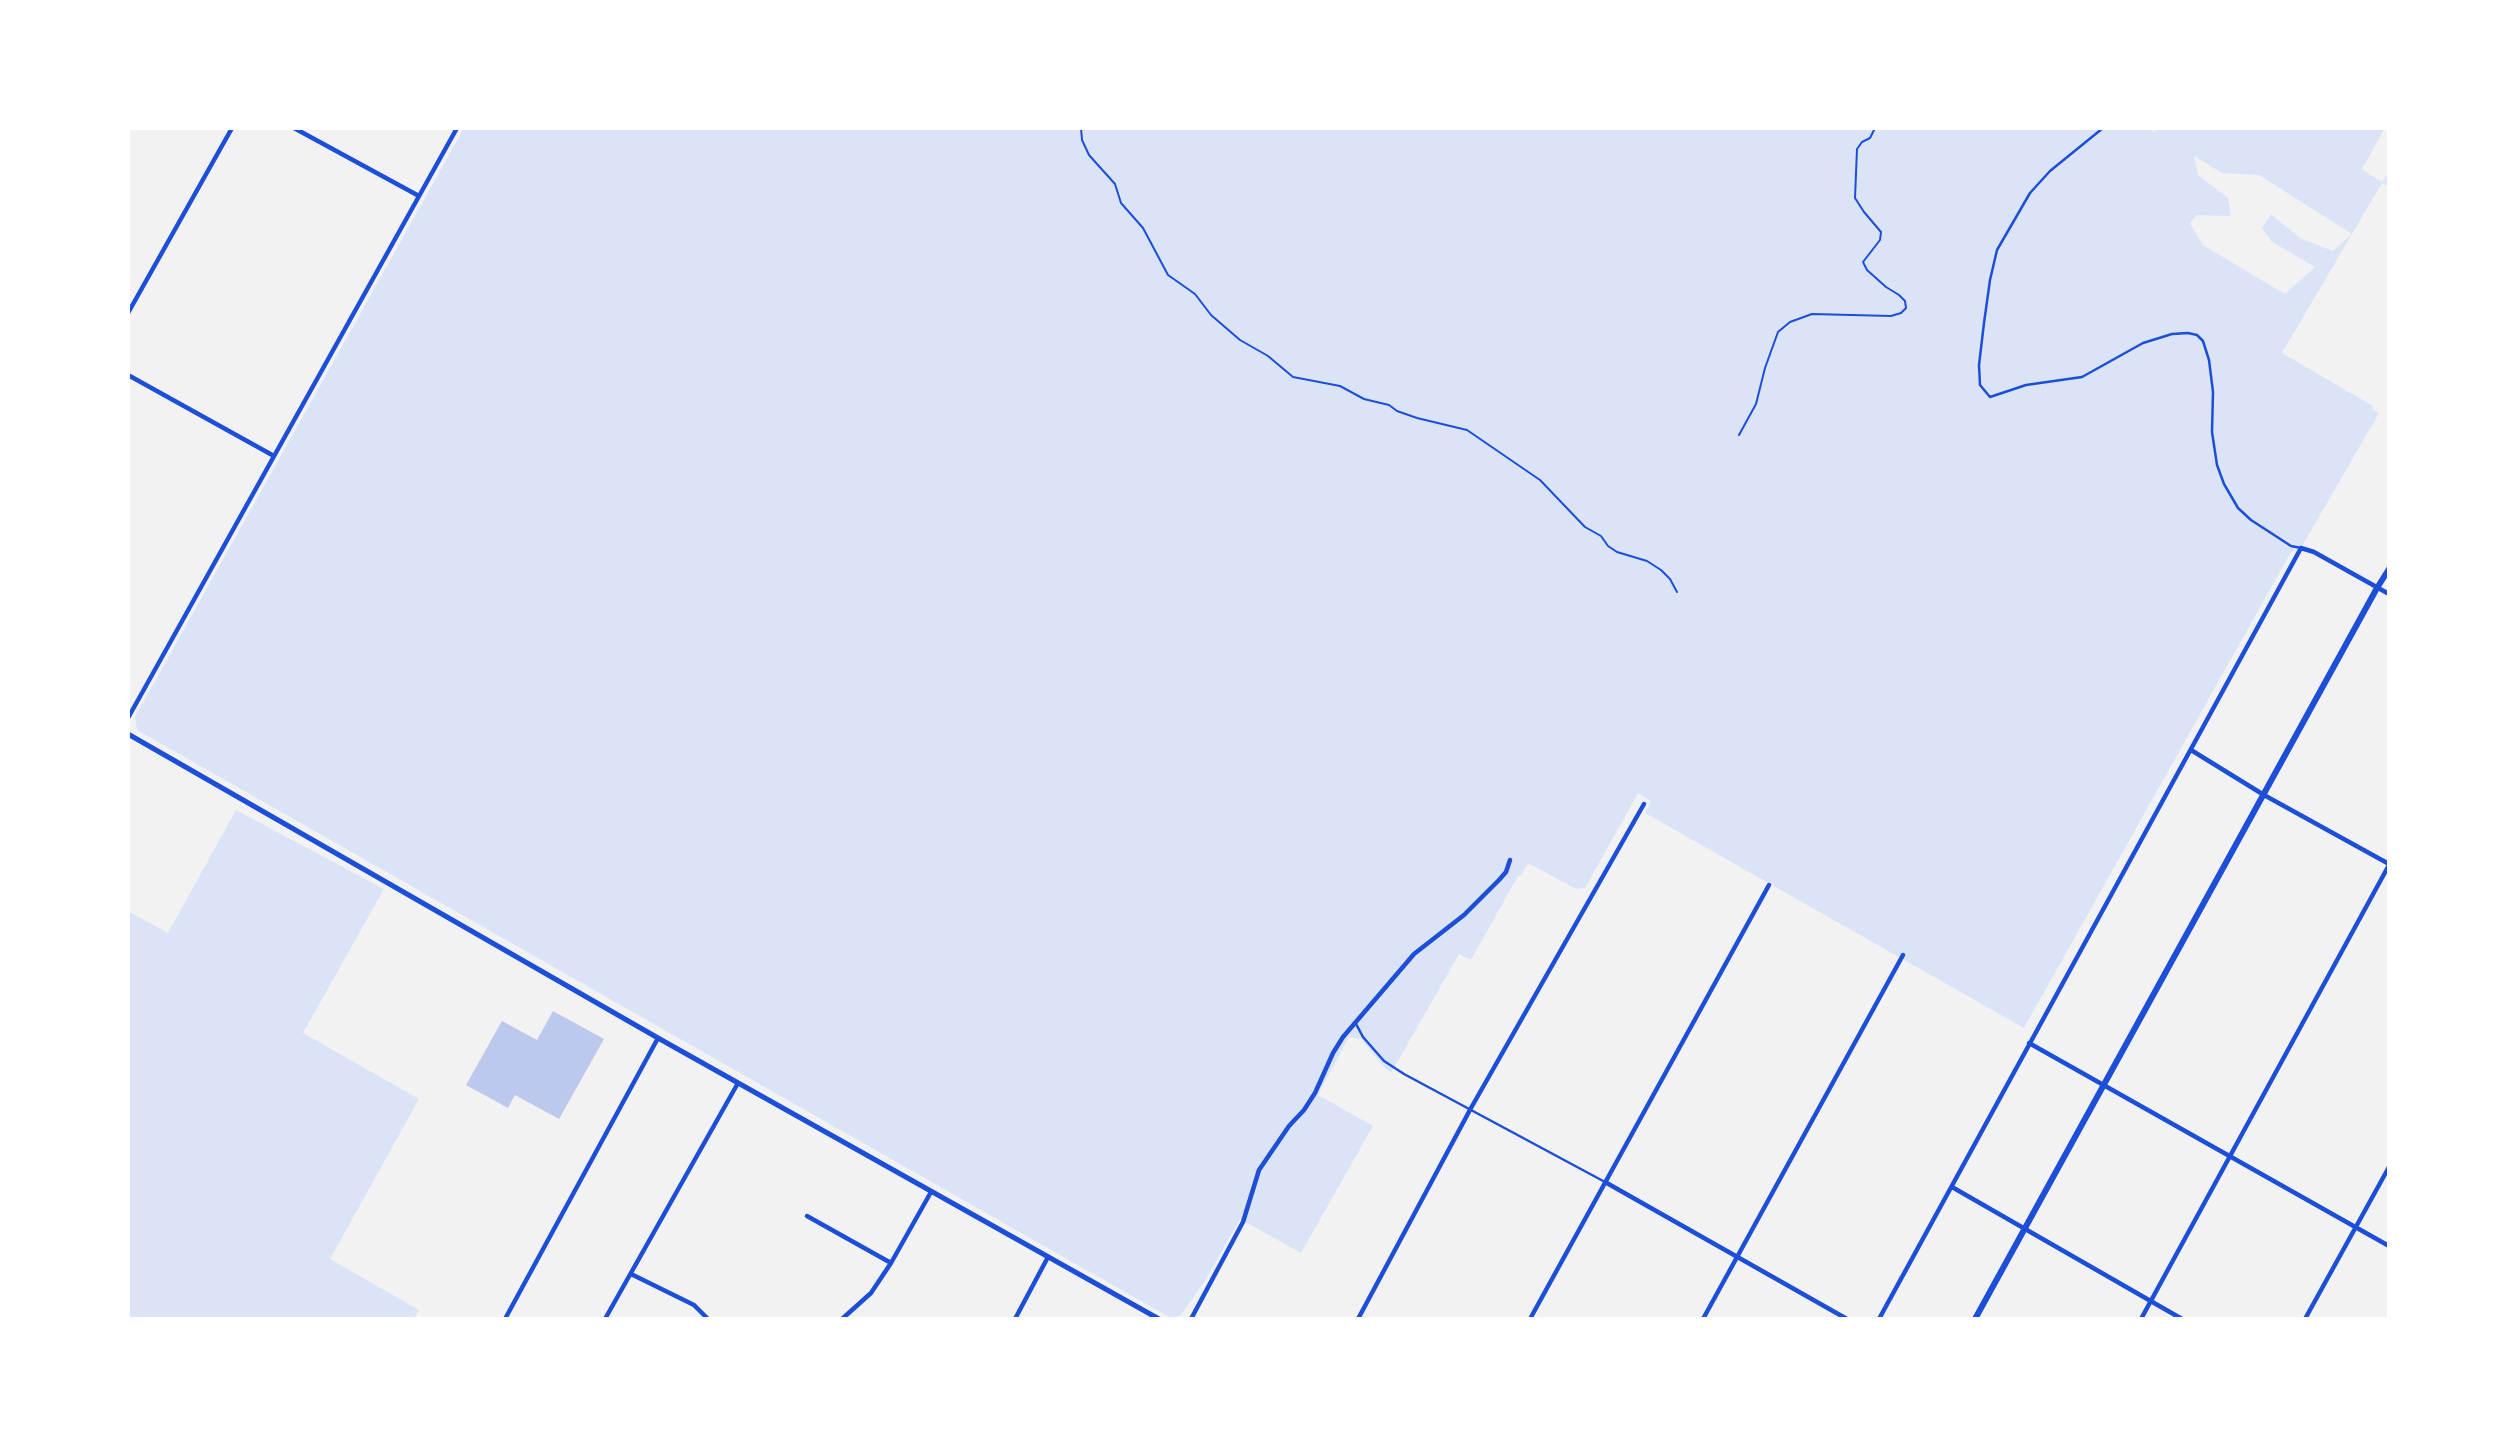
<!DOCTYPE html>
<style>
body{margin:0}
#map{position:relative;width:2517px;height:1447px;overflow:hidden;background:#f2f2f2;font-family:"Titillium Web",sans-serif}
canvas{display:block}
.frame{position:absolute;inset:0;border:130px solid #fff;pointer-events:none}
</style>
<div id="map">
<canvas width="2517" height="1447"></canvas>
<div class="frame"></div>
</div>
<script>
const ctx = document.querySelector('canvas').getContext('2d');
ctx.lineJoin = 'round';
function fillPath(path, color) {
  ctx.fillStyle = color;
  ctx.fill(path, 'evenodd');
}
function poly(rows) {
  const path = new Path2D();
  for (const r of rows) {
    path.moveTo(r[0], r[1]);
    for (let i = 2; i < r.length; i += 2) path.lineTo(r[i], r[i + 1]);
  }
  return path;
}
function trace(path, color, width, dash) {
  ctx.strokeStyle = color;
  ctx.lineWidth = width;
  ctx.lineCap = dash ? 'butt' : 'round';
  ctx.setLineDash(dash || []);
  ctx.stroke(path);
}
const green = poly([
 [464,128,2147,128,2154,132,2157,128,2385,128,2362,169,2382,182,2389,171,2389,187,2382,183,2282,353,2373,406,2372,409,2379,413,2301,548,2291,552,2024,1028,1645,813,1651,801,1638,793,1585,888,1576,889,1528,863,1521,876,1518,876,1471,960,1459,954,1391,1073,1383,1066,1361,1039,1349,1037,1318,1095,1373,1126,1301,1253,1240,1219,1204,1282,1181,1315,1175,1318,1169,1317,137,730,135,717],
 [2194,156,2222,173,2259,175,2352,234,2333,251,2300,238,2271,214,2262,228,2272,242,2315,267,2285,294,2203,245,2190,223,2197,215,2231,216,2228,198,2198,175],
 [236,810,384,889,303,1033,419,1099,330,1259,419,1310,414,1319,128,1319,128,911,168,933]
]);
const building = poly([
 [553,1011,604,1039,559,1119,515,1095,508,1108,466,1085,502,1021,537,1040]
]);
const path = poly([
 [1081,128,1082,140,1089,155,1115,184,1121,203,1143,228,1168,275,1195,294,1211,315,1240,340,1268,356,1293,377,1340,386,1364,399,1389,405,1397,411,1417,418,1467,430,1540,480,1585,527,1601,536,1608,546,1617,552,1647,561,1661,570,1670,579,1677,592],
 [1739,435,1756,404,1765,368,1778,332,1790,322,1812,314,1891,316,1901,313,1906,308,1905,301,1899,295,1886,287,1867,270,1863,262,1880,240,1881,232,1864,212,1855,198,1857,149,1862,142,1870,138,1875,128]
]);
const service = poly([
 [2103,128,2050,171,2030,193,1997,250,1990,280,1984,323,1979,365,1980,385,1990,397,2026,385,2082,377,2143,343,2172,334,2188,333,2197,335,2203,341,2209,360,2213,392,2212,432,2217,465,2224,484,2238,508,2251,520,2291,546,2301,548],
 [1355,1022,1363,1037,1384,1061,1404,1074,1605,1182]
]);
const minor = poly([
 [294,128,419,196],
 [128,313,232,128],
 [128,375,274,456],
 [128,718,457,128],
 [2191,750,2264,795,2389,864],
 [2029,1043,2389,1246],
 [1605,1182,1847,1319],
 [1952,1187,2182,1319],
 [807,1216,891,1263],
 [631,1274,694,1305,708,1319],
 [505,1319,658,1038],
 [605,1319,738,1083],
 [842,1319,871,1293,891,1263,931,1192],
 [1015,1319,1048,1257],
 [1191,1319,1243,1222,1259,1170,1289,1126,1304,1110,1315,1093,1333,1053,1343,1037,1414,954,1464,915,1499,880,1506,872,1510,860],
 [1358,1319,1471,1108,1644,804],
 [1530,1319,1769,885],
 [1703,1319,1903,955],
 [1879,1319,2301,548,2314,552,2389,594],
 [2141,1319,2389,865],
 [2305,1319,2389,1167]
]);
const tertiary = poly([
 [128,734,658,1038,1159,1319]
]);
const secondary = poly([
 [1975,1319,2377,588,2389,569]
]);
fillPath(green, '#dbe4f7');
fillPath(building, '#bdc9ec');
trace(path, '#1d4ed8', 2);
trace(service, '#1d4ed8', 2.5);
trace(minor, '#1d4ed8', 4.5);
trace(tertiary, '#1d4ed8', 5);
trace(secondary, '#1d4ed8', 6);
</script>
